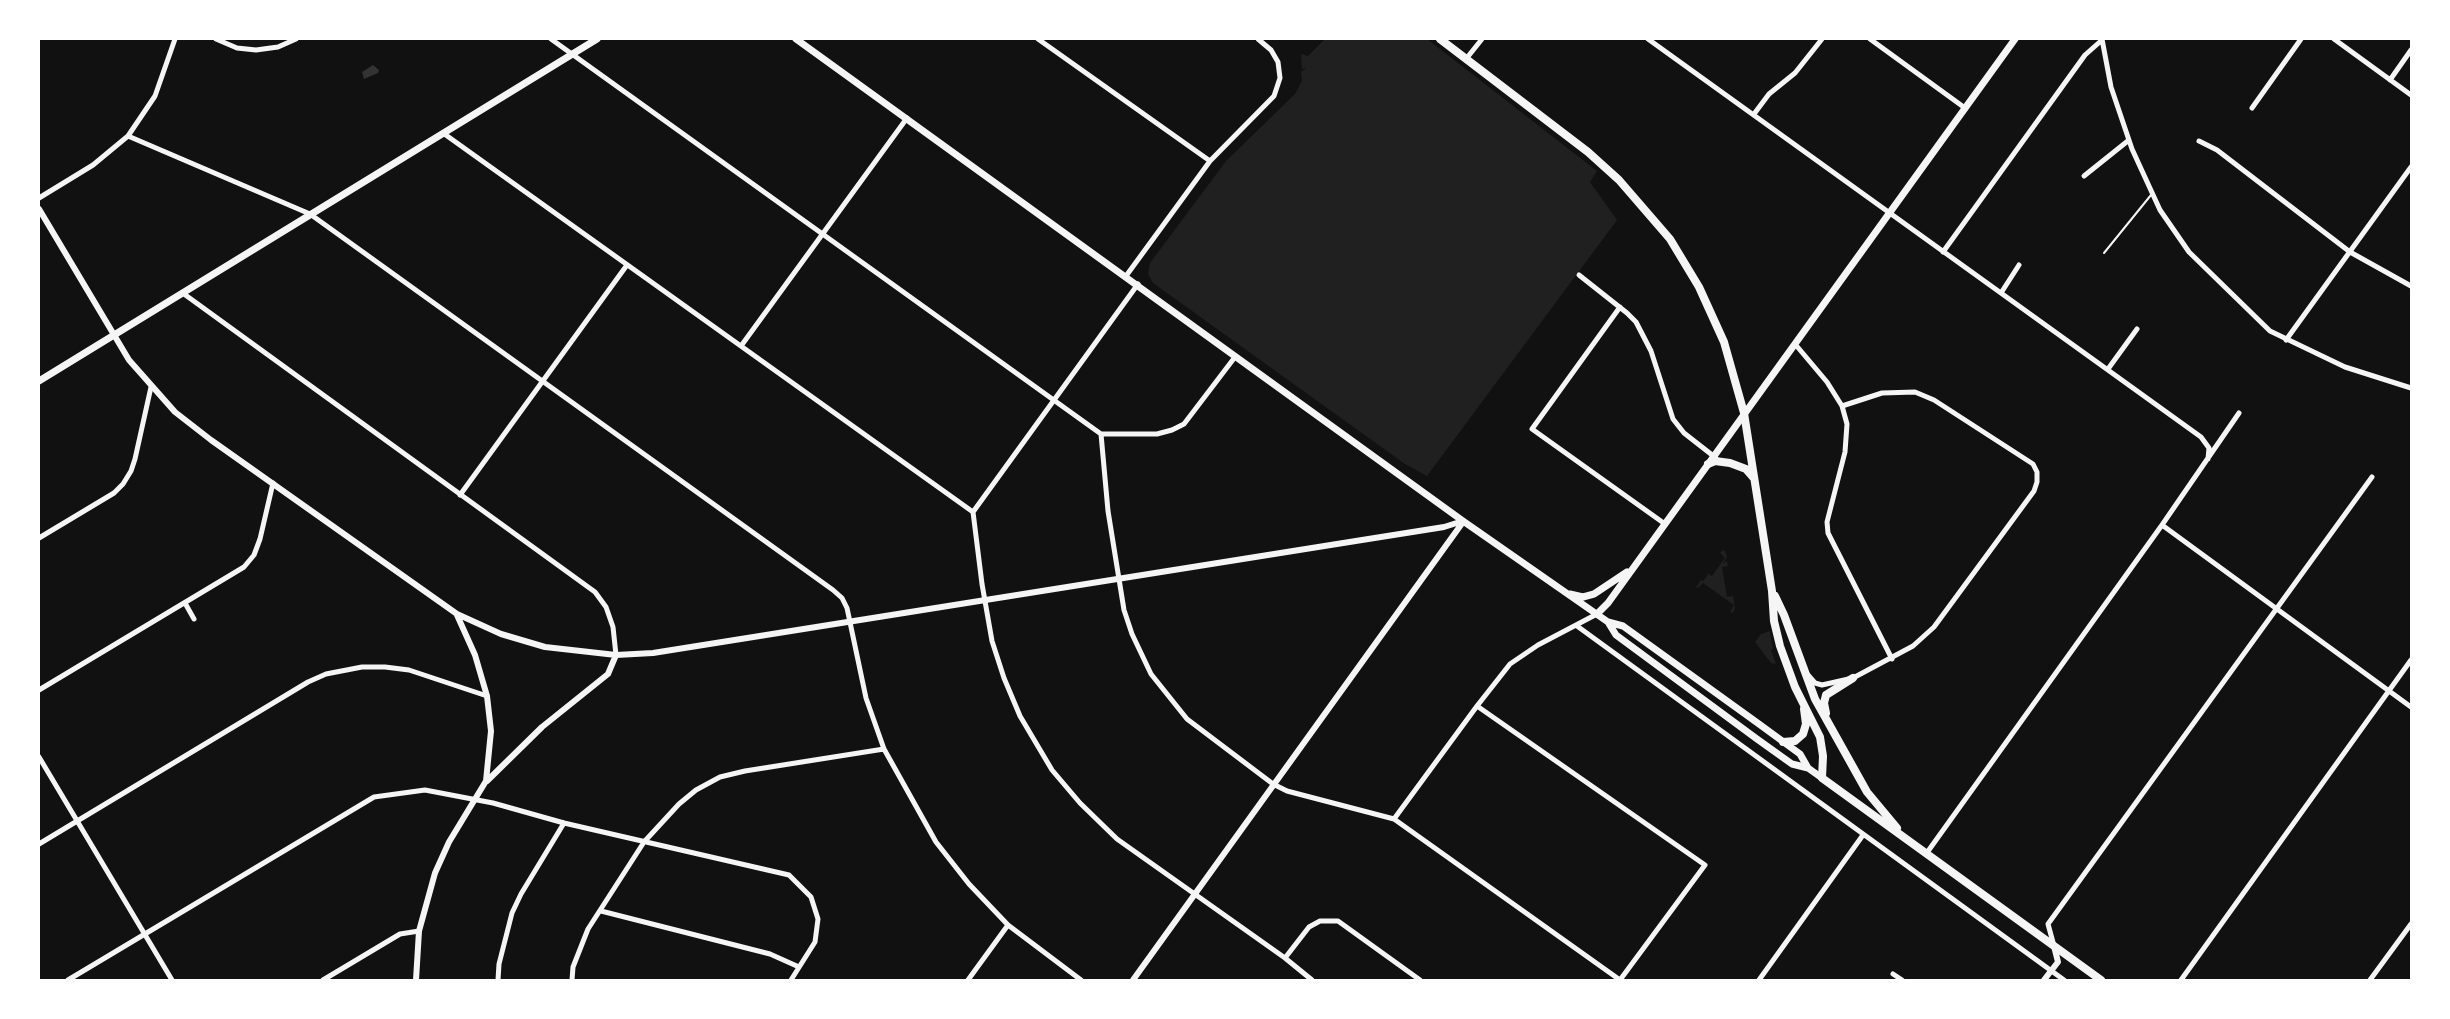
<!DOCTYPE html>
<style>
body{margin:0}
#map{position:relative;width:2450px;height:1019px;overflow:hidden;background:#111;font-family:Raleway,sans-serif}
canvas{display:block}
.frame{position:absolute;inset:0;border:40px solid #fff;pointer-events:none}
</style>
<div id="map">
<canvas width="2450" height="1019"></canvas>
<div class="frame"></div>
</div>
<script>
const ctx = document.querySelector('canvas').getContext('2d');
ctx.lineJoin = 'round';
function fillPath(path, color) {
  ctx.fillStyle = color;
  ctx.fill(path, 'evenodd');
}
function poly(rows) {
  const path = new Path2D();
  for (const r of rows) {
    path.moveTo(r[0], r[1]);
    for (let i = 2; i < r.length; i += 2) path.lineTo(r[i], r[i + 1]);
  }
  return path;
}
function trace(path, color, width, dash) {
  ctx.strokeStyle = color;
  ctx.lineWidth = width;
  ctx.lineCap = dash ? 'butt' : 'round';
  ctx.setLineDash(dash || []);
  ctx.stroke(path);
}
const green = poly([
 [1325,39,1427,39,1597,171,1590,182,1617,220,1427,476,1405,464,1153,283,1148,274,1150,263,1226,161,1295,94,1302,81,1301,72,1306,68,1302,69,1301,54,1308,56],
 [1723,550,1725,551,1727,557,1723,564,1727,561,1728,566,1722,567,1727,597,1733,596,1735,608,1733,613,1730,612,1734,605,1703,583,1698,588,1696,587,1701,580,1703,581,1708,575,1706,573,1712,576,1725,558,1720,553],
 [1770,631,1773,649,1771,650,1776,664,1771,663,1755,642,1761,634]
]);
const water = poly([
 [373,65,379,70,378,73,364,79,362,72]
]);
const service = poly([
 [2104,253,2151,195]
]);
const minor = poly([
 [216,39,237,48,256,50,278,47,296,39],
 [551,39,1101,434,1157,434,1172,430,1184,424,1235,357],
 [1038,39,1210,161],
 [1648,39,2201,437,2209,448,2208,459],
 [1870,39,1965,108],
 [2102,39,2111,87,2132,149,2160,210,2189,252,2270,331,2345,367,2411,388],
 [2334,39,2411,95],
 [1466,59,1482,39],
 [2390,80,2411,50],
 [2252,108,2301,39],
 [1754,114,1769,94,1795,73,1822,39],
 [443,133,973,512,982,584,992,641,1004,678,1020,716,1052,770,1080,803,1117,839,1285,958,1312,980],
 [128,136,310,214,833,590,842,598,847,608,866,698,884,749,936,842,969,884,1008,925,1081,980],
 [2199,141,2217,150,2350,252,2411,286],
 [2084,176,2129,140],
 [39,198,93,165,128,136,155,96,175,39],
 [1943,252,2085,55,2102,40],
 [1579,275,1627,313,1636,322,1651,351,1673,419,1684,433,1716,458],
 [1126,276,1210,161,1274,96,1280,78,1278,62,1271,50,1258,39],
 [2001,293,2019,265],
 [184,294,595,592,606,607,613,627,616,655],
 [1620,307,1532,429,1665,524],
 [2286,340,2411,167],
 [1795,344,1827,382,1842,406,1847,424,1845,452,1827,522,1828,533,1892,659],
 [741,346,907,118],
 [2108,369,2137,329],
 [1101,434,1108,511,1124,610,1132,634,1151,674,1187,719,1273,784,1287,791,1394,819,1620,980],
 [460,495,627,265],
 [973,512,1138,284],
 [2162,525,2411,707],
 [39,538,114,493,123,484,131,471,135,459,151,387],
 [185,603,194,619],
 [1577,626,2064,980],
 [1808,675,1815,683,1822,685,1853,678,1913,646,1934,627,2034,491,2037,482,2037,472,2033,464,1934,400,1915,392,1882,393,1842,406],
 [39,690,244,567,254,555,260,539,273,483],
 [1477,706,1705,865,1620,980],
 [39,757,172,980],
 [1394,819,1477,706,1510,664,1538,645,1597,614],
 [39,844,308,682,326,674,362,667,385,667,409,670,487,696],
 [1926,854,2162,525,2239,413],
 [601,911,770,954,799,967],
 [2054,946,2048,924,2372,477],
 [1285,958,1309,927,1320,921,1338,921,1420,980],
 [1893,974,1902,980],
 [68,980,374,797,425,790,493,803,564,823,789,875,811,897,818,919,815,942,791,980],
 [323,980,400,934,419,931],
 [498,980,499,964,512,913,521,894,564,823],
 [572,980,573,967,588,929,644,842,679,804,696,790,720,777,745,771,884,749],
 [968,980,1008,925],
 [1759,980,1863,835],
 [2181,980,2411,660],
 [2370,980,2411,924]
]);
const tertiary = poly([
 [39,209,129,360,175,412,211,440,457,614,501,634,545,647,616,655,653,653,1362,540,1444,527,1463,521],
 [487,781,542,727,608,674,616,655],
 [416,980,419,931,435,873,449,842,486,781,491,731,487,696,475,655,457,615],
 [1133,980,1463,522],
 [2044,980,2058,962,2054,946]
]);
const secondary = poly([
 [796,39,1463,521,1608,622,1623,626,1759,724,1800,754,1808,768],
 [39,381,597,39],
 [1570,594,1583,597,1594,594,1627,572],
 [1597,614,1608,603,2015,39],
 [1608,622,1616,635,1757,739,1792,764,1808,768,1822,778]
]);
const primary = poly([
 [1440,39,1588,152,1619,180,1670,239,1699,287,1724,342,1744,413,1772,591,1774,621,1780,646,1795,687,1820,737,1823,756,1822,778,2101,980],
 [1708,464,1715,461,1730,463,1746,469,1753,477],
 [1775,596,1784,615,1815,699,1867,792,1897,828],
 [1826,713,1824,703,1826,695,1853,678],
 [1783,742,1795,741,1803,734,1806,724,1804,709]
]);
fillPath(green, '#202020');
fillPath(water, '#333');
trace(service, '#f5f5f5', 2);
trace(minor, '#f5f5f5', 5);
trace(tertiary, '#f5f5f5', 6);
trace(secondary, '#f5f5f5', 7);
trace(primary, '#f5f5f5', 8);
</script>
